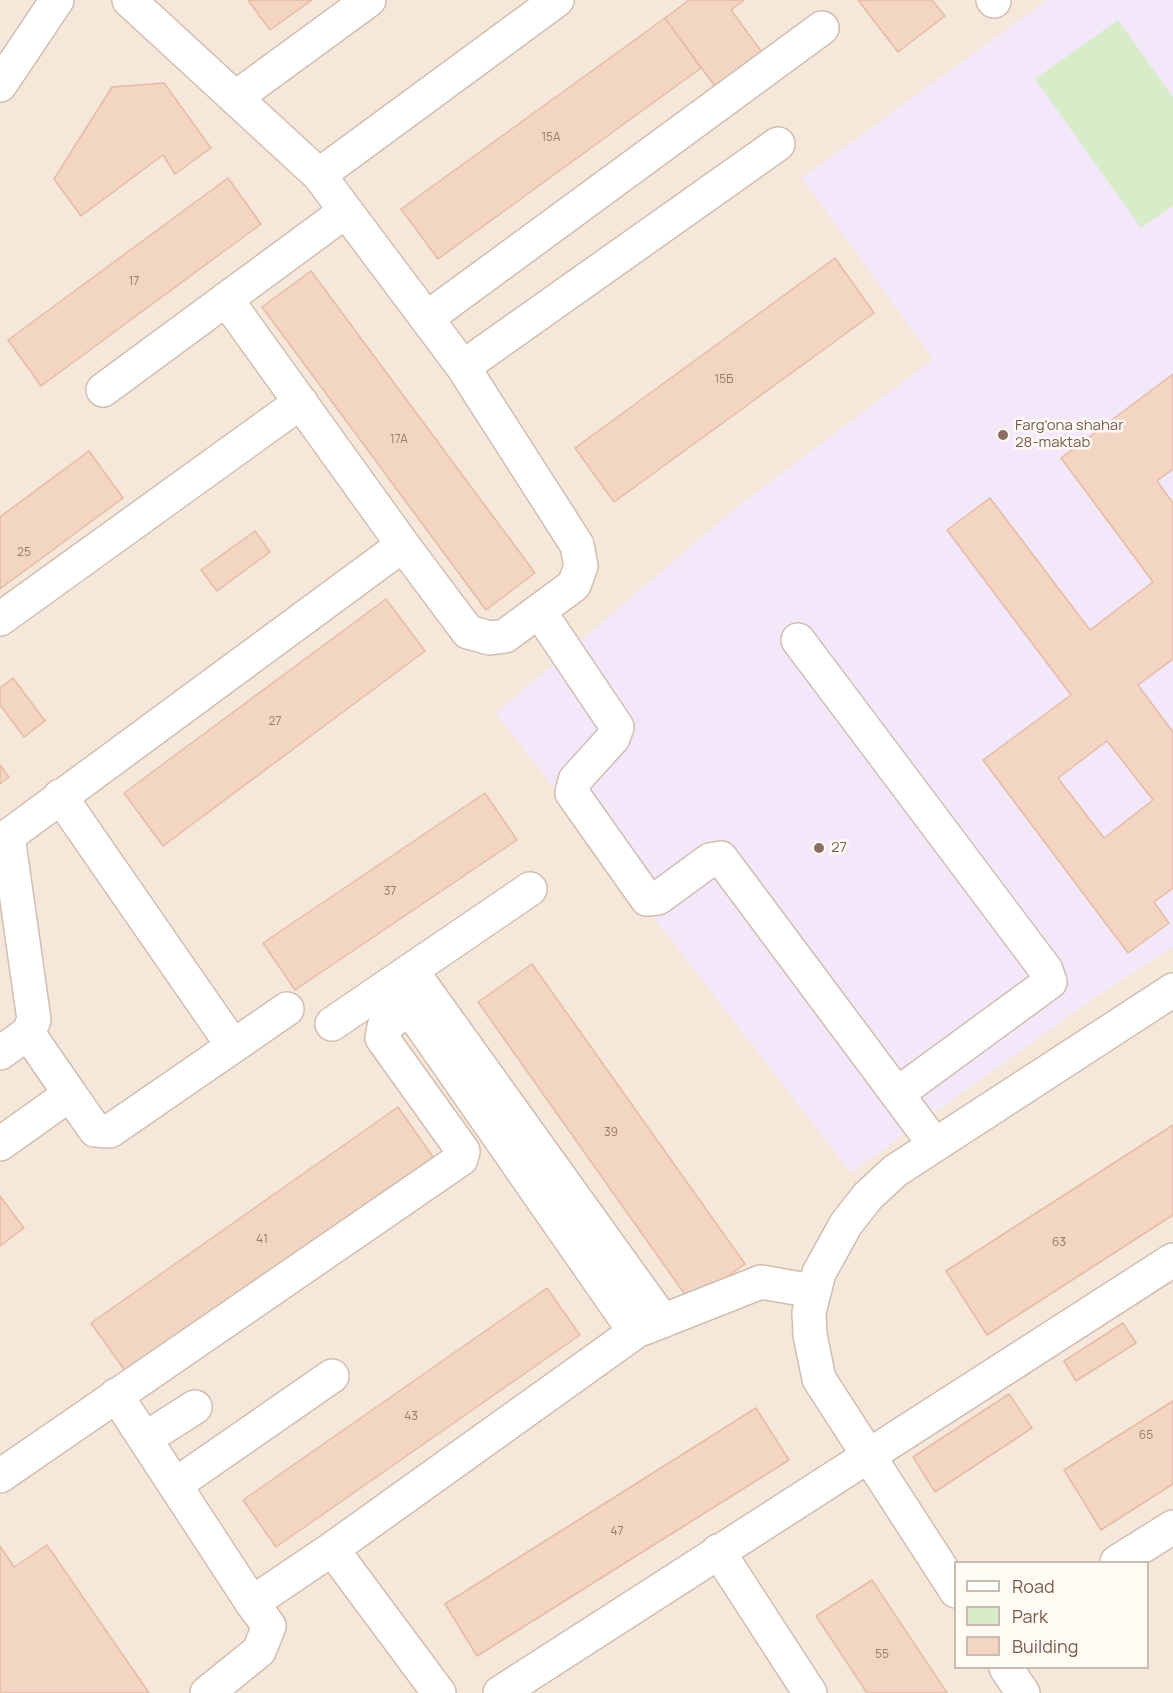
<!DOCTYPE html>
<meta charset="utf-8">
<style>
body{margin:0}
#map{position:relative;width:1173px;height:1693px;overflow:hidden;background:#fdf6ec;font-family:Manrope,sans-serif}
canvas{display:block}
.legend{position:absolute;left:954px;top:1561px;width:195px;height:108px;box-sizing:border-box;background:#fffaf3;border:2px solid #cabbb1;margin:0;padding:8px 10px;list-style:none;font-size:18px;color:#7a5c4d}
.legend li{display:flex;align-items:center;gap:12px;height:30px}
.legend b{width:30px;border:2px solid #cabbb1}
</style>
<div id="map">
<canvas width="1173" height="1693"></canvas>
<ul class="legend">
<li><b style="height:8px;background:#fff"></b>Road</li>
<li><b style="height:16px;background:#d8ecc9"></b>Park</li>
<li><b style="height:16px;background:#f3d5c3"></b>Building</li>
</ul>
</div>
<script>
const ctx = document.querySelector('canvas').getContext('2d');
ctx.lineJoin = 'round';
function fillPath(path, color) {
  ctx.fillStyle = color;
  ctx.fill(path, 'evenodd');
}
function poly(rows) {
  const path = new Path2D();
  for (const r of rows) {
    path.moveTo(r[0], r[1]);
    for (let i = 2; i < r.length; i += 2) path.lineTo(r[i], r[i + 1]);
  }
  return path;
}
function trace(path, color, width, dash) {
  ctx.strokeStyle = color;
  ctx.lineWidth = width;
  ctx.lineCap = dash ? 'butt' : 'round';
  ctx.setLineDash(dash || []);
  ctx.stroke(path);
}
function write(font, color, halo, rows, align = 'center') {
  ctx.font = font + ' Manrope,sans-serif';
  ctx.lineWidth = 5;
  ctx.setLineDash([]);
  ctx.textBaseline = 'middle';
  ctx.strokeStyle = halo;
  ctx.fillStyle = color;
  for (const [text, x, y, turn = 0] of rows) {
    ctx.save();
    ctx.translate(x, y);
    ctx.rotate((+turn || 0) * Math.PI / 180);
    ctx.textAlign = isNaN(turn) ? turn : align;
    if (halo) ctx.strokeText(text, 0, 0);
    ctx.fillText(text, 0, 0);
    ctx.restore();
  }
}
const residential = poly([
 [0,0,1173,0,1173,1693,0,1693],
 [956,1562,1148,1562,1148,1668,956,1668]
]);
const education = poly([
 [1047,0,1173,0,1173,947,1094,998,851,1173,496,713,732,511,933,359,802,178]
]);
const green = poly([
 [1118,20,1173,97,1173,206,1141,228,1035,79]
]);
const building = poly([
 [248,0,312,0,270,30,248,0],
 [689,0,744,0,731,10,764,55,717,89,665,18,689,0],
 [858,0,932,0,945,16,898,52,858,0],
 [665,18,701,68,438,259,401,209,665,18],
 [164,83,211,148,175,174,163,155,81,216,54,179,112,87,164,83],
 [228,178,261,224,41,386,8,340,228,178],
 [835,258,874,313,614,502,575,448,835,258],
 [311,271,535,573,486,610,262,307,311,271],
 [1173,374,1173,469,1157,481,1173,503,1173,659,1138,685,1173,732,1173,888,1154,902,1169,923,1128,953,983,760,1071,695,947,530,990,498,1090,630,1153,582,1061,458,1173,374],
 [1107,741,1153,800,1104,838,1058,778,1107,741],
 [89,451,123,498,0,589,0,517,89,451],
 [255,531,270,552,217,591,201,570,255,531],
 [386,599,425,651,163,846,124,793,386,599],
 [13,678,45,721,24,737,0,705,0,688,13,678],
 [0,765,9,777,0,784,0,765],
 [485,793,517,840,295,990,263,943,485,793],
 [532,964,745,1264,691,1303,478,1002,532,964],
 [398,1107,433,1157,126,1372,91,1323,398,1107],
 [1173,1125,1173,1215,987,1335,946,1271,1173,1125],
 [0,1196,24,1228,0,1246,0,1196],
 [547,1288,580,1335,276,1547,243,1500,547,1288],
 [1123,1323,1136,1343,1076,1381,1064,1361,1123,1323],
 [1009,1394,1032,1428,935,1492,913,1457,1009,1394],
 [1173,1401,1173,1484,1101,1530,1064,1470,1173,1401],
 [756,1408,789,1460,477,1656,445,1604,756,1408],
 [47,1545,149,1693,0,1693,0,1546,14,1567,47,1545],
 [872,1580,947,1693,867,1693,816,1616,872,1580]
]);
const minor = poly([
 [993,0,994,1],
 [0,85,57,0],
 [235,98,369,0],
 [319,175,557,0],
 [226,299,403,545],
 [427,318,822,28],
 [463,367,778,144],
 [103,390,346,211],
 [539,611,617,727,613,738,575,780,572,793,647,899,658,898,710,860,721,858,935,1145],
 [0,619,301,402],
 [798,640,1046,970,1050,982,897,1094],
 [60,796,233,1046],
 [0,842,403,545,468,632,490,638,505,636,574,585,581,566,577,545,463,367,319,175,129,0],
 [411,970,663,1321],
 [332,1024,530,889],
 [28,1033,70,1094],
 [0,1053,28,1033,34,1020,8,836],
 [0,1144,70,1094,95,1130,110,1131,287,1009],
 [642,1329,761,1282,813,1291],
 [116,1395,252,1603,332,1549,635,1332,392,983],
 [145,1439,195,1407],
 [0,1476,461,1159,463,1151,382,1038,384,1027,410,1008],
 [175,1485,332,1376],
 [332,1549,439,1693],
 [718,1551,810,1693],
 [1117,1562,1173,1527],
 [956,1591,819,1379,810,1335,809,1312,819,1273,846,1224,868,1196,895,1171,1173,990],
 [1006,1668,1023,1693],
 [207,1693,259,1651,269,1626,252,1603],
 [500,1693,1173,1260]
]);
const markers = [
 [1003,435,6,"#8d6e63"],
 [819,848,6,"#8d6e63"]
];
const numberNames = [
 ["15А",551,138],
 ["17",134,282],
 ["15Б",724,380],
 ["17А",399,440],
 ["25",24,553],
 ["27",275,722],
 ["37",390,892],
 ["39",611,1133],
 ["41",262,1240],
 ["63",1059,1243],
 ["43",411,1417],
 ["65",1146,1436],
 ["47",617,1532],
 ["55",882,1655]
];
const educationNames = [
 ["Farg'ona shahar",1015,426],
 ["28-maktab",1015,443],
 ["27",831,848]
];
fillPath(residential, '#f5e8da');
fillPath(education, '#f3e8fa');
fillPath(green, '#d8ecc9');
fillPath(building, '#f3d5c3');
trace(building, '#e6bba3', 1.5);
trace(minor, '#d1beb0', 36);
trace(minor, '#fff', 33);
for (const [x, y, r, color] of markers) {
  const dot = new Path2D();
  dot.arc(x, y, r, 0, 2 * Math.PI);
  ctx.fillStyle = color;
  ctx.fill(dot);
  trace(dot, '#fffaf3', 2);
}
write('12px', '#987a6a', null, numberNames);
write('15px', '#785e54', '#fffaf3', educationNames, 'left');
</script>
